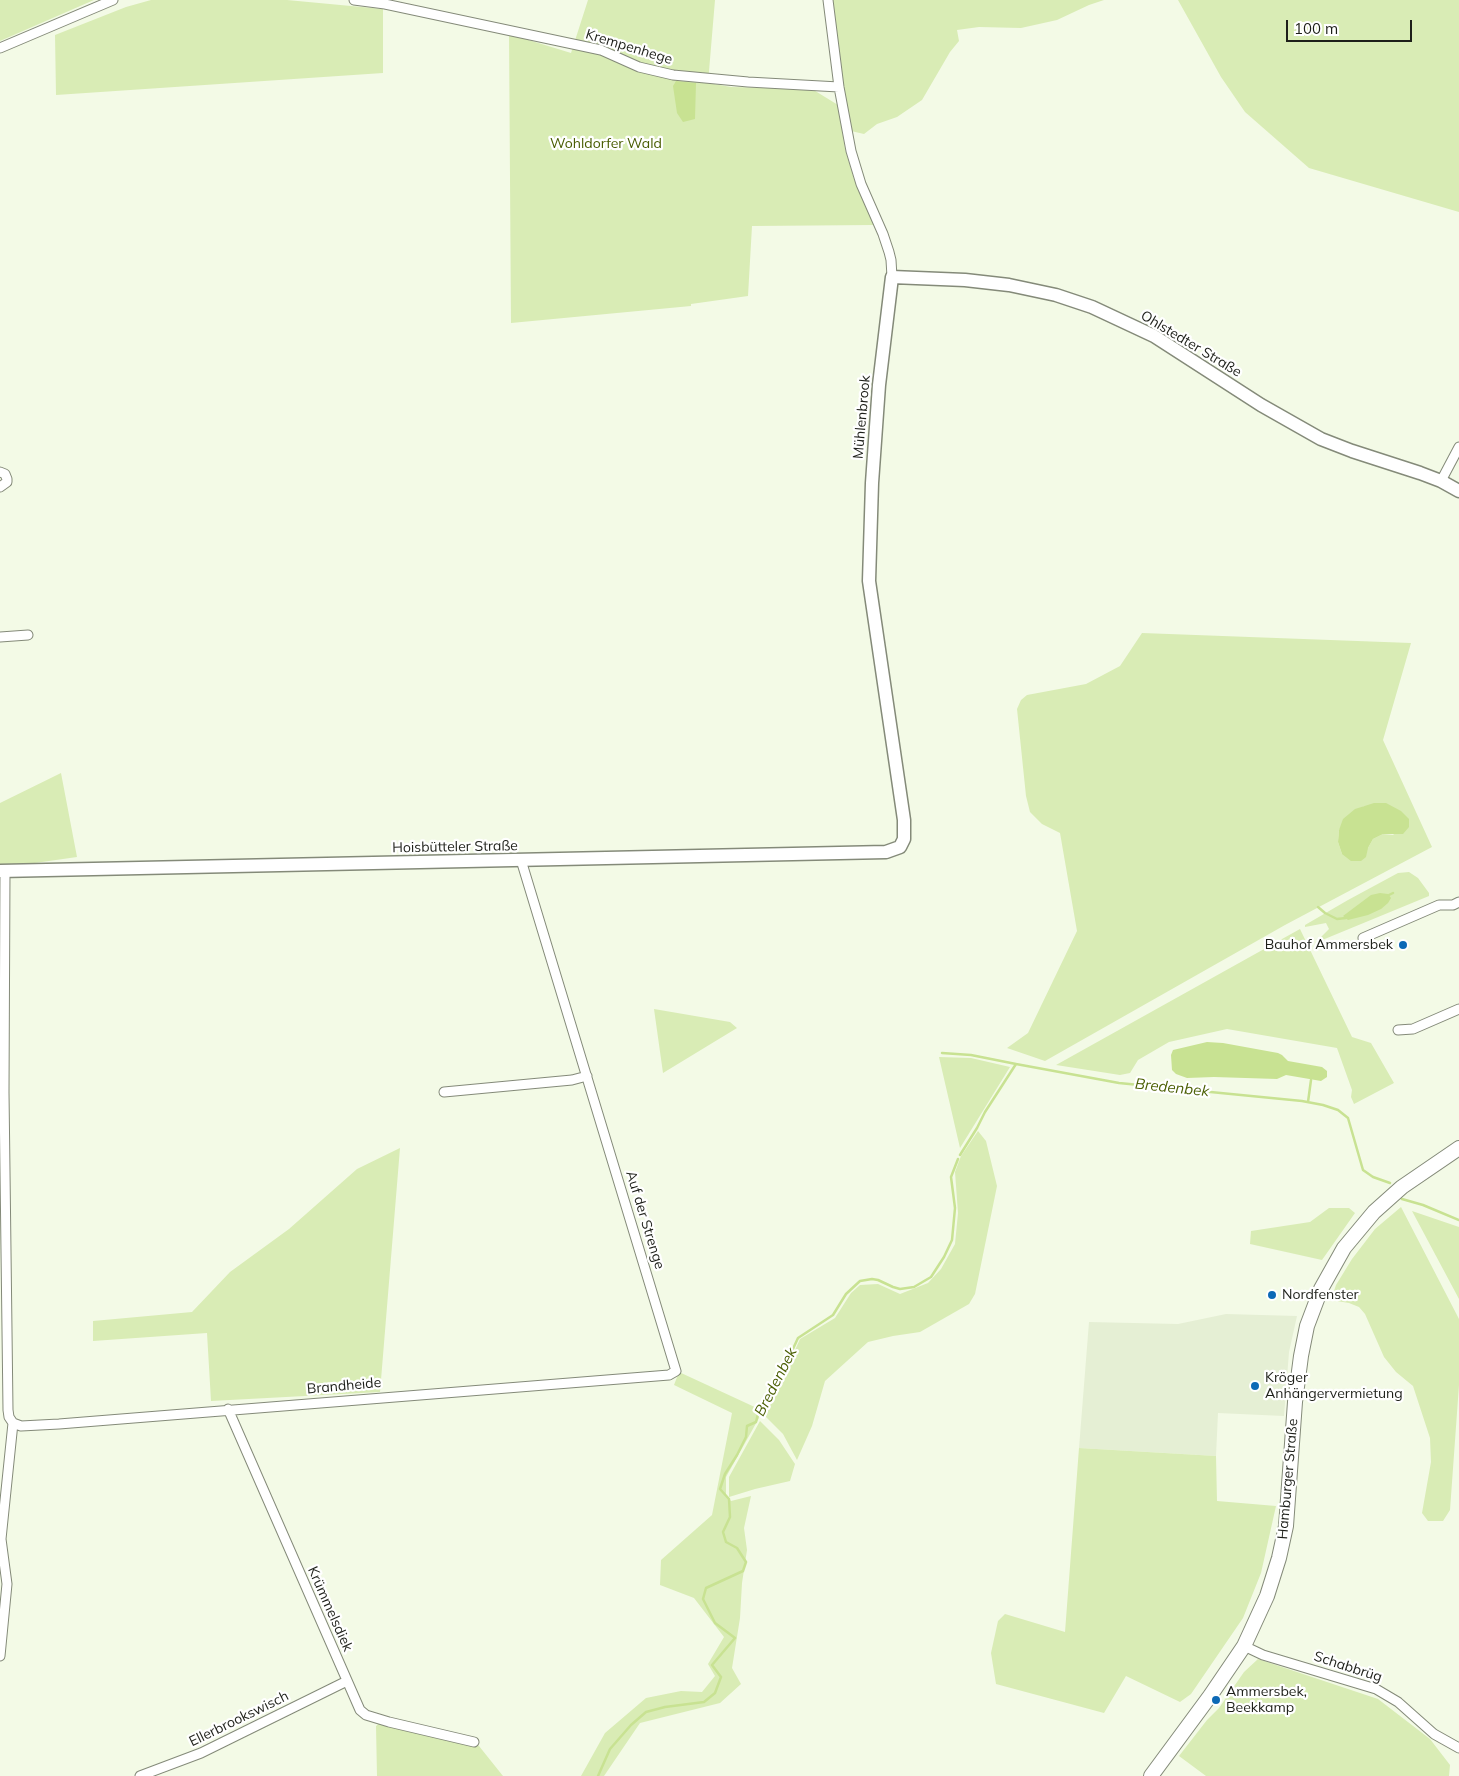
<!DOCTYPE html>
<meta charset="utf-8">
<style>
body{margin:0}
#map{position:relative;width:1459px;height:1776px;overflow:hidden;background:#f3fae6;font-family:Mulish,sans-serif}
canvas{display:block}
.scale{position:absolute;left:1286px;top:20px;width:126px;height:22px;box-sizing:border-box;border:2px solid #1d1f19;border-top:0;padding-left:6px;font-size:15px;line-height:18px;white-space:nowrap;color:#1d1f19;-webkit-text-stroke:4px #fff;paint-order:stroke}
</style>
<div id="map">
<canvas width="1459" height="1776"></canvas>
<div class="scale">100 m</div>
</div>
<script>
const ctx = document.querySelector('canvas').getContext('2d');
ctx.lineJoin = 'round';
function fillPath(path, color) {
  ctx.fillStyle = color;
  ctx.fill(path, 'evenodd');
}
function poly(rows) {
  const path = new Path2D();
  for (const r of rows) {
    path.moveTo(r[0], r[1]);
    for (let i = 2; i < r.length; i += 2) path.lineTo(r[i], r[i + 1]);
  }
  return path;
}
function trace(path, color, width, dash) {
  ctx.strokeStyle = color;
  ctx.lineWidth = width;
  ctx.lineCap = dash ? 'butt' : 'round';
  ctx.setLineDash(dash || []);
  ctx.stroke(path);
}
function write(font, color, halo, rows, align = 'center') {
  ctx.font = font + ' Mulish,sans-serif';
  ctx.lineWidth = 4.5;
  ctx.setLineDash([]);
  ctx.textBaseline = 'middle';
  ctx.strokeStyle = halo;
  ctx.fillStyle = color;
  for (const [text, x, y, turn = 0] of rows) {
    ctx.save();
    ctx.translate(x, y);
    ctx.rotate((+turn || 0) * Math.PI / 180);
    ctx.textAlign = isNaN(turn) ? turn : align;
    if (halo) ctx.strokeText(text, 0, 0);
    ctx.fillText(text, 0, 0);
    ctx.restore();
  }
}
const built = poly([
 [1226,1314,1297,1316,1289,1352,1284,1416,1218,1413,1216,1456,1079,1448,1089,1322,1178,1324]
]);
const green = poly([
 [0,0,94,0,0,41],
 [151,0,287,0,383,9,383,73,56,95,55,35,126,7],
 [588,0,715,0,708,83,731,87,812,89,838,105,845,149,854,179,874,225,752,226,748,296,691,304,691,306,511,323,509,34,571,53],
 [829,0,1104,0,1089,5,1057,20,1021,28,979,27,957,30,959,41,950,52,922,100,897,117,877,124,864,134,851,131,842,118],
 [1178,0,1459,0,1459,212,1309,168,1245,112,1221,77],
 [1142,633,1411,643,1383,740,1432,847,1285,925,1045,1061,1007,1048,1028,1033,1077,931,1060,833,1042,824,1030,812,1026,796,1017,709,1021,700,1027,695,1086,684,1120,666],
 [1365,806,1394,835,1383,834,1373,839,1368,848,1342,854,1338,842,1339,830,1355,810],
 [61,773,77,857,0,868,0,803],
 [1409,872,1418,878,1429,893,1429,896,1315,943,1329,929,1326,923,1305,927,1305,925,1348,900,1398,873],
 [1300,929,1352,1037,1371,1043,1394,1083,1354,1104,1351,1097,1352,1090,1337,1048,1227,1029,1169,1042,1138,1060,1130,1073,1120,1075,1056,1065],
 [654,1009,730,1022,737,1028,663,1073],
 [939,1057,971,1058,1010,1067,960,1148],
 [978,1131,986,1141,997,1186,975,1294,969,1304,920,1332,893,1336,868,1342,825,1381,812,1426,797,1460,783,1434,763,1414,771,1404,800,1339,835,1318,851,1293,860,1285,878,1284,900,1294,928,1283,941,1269,955,1244,958,1213,955,1172,961,1156],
 [400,1148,380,1392,211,1401,207,1333,93,1341,93,1321,192,1312,230,1272,289,1229,357,1169],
 [1401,1207,1459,1319,1459,1385,1450,1510,1443,1521,1428,1521,1422,1513,1431,1462,1430,1438,1413,1386,1396,1372,1384,1357,1365,1314,1359,1307,1349,1303,1331,1300,1336,1285,1352,1259,1375,1229],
 [1329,1208,1349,1208,1355,1213,1322,1260,1250,1244,1251,1231,1310,1222],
 [1412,1211,1459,1227,1459,1299],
 [679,1372,759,1409,759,1418,726,1477,726,1495,731,1501,751,1496,744,1528,747,1550,742,1583,740,1618,732,1668,741,1684,720,1703,640,1723,604,1776,581,1776,605,1733,646,1698,681,1691,702,1692,715,1676,708,1664,724,1637,694,1598,660,1585,661,1560,712,1515,732,1413,674,1385],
 [760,1421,779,1440,795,1464,790,1481,755,1489,729,1497,729,1477],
 [1079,1448,1216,1456,1217,1501,1276,1506,1261,1573,1243,1618,1191,1694,1180,1702,1126,1676,1104,1713,996,1684,991,1653,998,1621,1005,1614,1065,1632],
 [1258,1659,1378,1699,1430,1739,1450,1765,1449,1776,1206,1776,1179,1756,1207,1720,1219,1708,1244,1672],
 [381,1722,479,1746,503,1776,377,1776,376,1726]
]);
const water = poly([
 [676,81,696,83,695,119,683,122,677,113,673,86],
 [1374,803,1386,803,1401,811,1409,819,1409,827,1403,834,1383,834,1373,839,1368,848,1366,857,1361,861,1351,861,1342,854,1338,842,1339,830,1343,819,1355,809],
 [1380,893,1388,894,1391,898,1388,903,1381,909,1368,915,1348,920,1343,916,1371,895],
 [1207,1042,1223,1043,1278,1053,1282,1055,1288,1061,1322,1067,1327,1071,1327,1077,1321,1081,1286,1075,1277,1079,1214,1077,1187,1078,1176,1074,1172,1070,1171,1055,1173,1050]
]);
const stream = poly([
 [1389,895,1393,893],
 [1318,907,1325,913,1337,919,1346,918],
 [942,1053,971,1055,1016,1064],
 [1308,1102,1311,1080],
 [960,1155,977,1128,985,1112,1016,1064,1119,1083,1302,1101,1323,1105,1338,1110,1348,1118,1363,1170,1373,1177,1390,1183],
 [1402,1199,1423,1205,1459,1220],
 [598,1776,610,1749,631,1725,646,1712,665,1707,704,1702,715,1693,721,1677,712,1665,735,1638,715,1623,703,1599,706,1588,743,1571,746,1562,737,1548,726,1542,723,1532,730,1517,729,1499,720,1489,725,1474,737,1455,746,1437,747,1426,756,1422,758,1414,768,1403,798,1338,833,1315,846,1294,860,1281,872,1279,878,1280,893,1287,900,1289,914,1287,931,1277,944,1257,952,1240,955,1208,951,1177,958,1159]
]);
const street = poly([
 [354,0,385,4,601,50,639,67,673,75,748,82,839,87],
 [828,0,839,87,851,151,861,184,883,234,889,252,891,260,892,277],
 [0,48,113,0],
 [0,472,5,474,7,479,7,482,0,487],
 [1441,481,1459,447],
 [0,637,28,635],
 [1363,938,1439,905,1453,905,1459,902],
 [1398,1030,1413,1029,1459,1009],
 [444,1092,572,1080,587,1076],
 [228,1409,360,1710,366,1715,389,1722,474,1742],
 [13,1423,21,1426,59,1424,669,1375,676,1371,521,860],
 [1244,1646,1263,1655,1376,1689,1398,1702,1434,1734,1459,1748],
 [0,1656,7,1584,1,1539,13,1423,9,1417,8,1410,4,1092,5,871],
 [140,1776,201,1753,347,1681]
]);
const secondary = poly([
 [0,871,886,852,900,847,904,839,904,820,869,581,872,483,879,385,892,277,965,280,1009,285,1056,295,1092,307,1154,336,1261,405,1321,439,1352,451,1420,473,1441,481,1459,491]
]);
const primary = poly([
 [1151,1776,1210,1696,1244,1646,1267,1596,1279,1558,1286,1526,1295,1402,1301,1356,1307,1326,1321,1289,1344,1248,1374,1212,1402,1187,1459,1148]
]);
const markers = [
 [1403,945,5,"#0c69b6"],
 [1272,1295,5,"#0c69b6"],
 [1255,1386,5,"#0c69b6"],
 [1216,1700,5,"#0c69b6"]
];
const streetNames = [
 ["Krempenhege",629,47,17],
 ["Ohlstedter Straße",1191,344,31],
 ["Mühlenbrook",862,417,-85],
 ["Hoisbütteler Straße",455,847,-1],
 ["Auf der Strenge",645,1220,73],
 ["Brandheide",344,1386,-5],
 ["Hamburger Straße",1288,1479,-85],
 ["Krümmelsdiek",330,1609,66],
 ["Schabbrüg",1348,1667,18],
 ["Ellerbrookswisch",239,1719,-26]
];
const parkNames = [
 ["Wohldorfer Wald",606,144]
];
const poiNames = [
 ["Bauhof Ammersbek",1393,945,"right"],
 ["Nordfenster",1282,1295],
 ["Kröger",1265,1378],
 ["Anhängervermietung",1265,1394],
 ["Ammersbek,",1226,1692],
 ["Beekkamp",1226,1708]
];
const waterNames = [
 ["Bredenbek",1172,1088,6],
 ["Bredenbek",776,1382,-63]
];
fillPath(built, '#e5efd4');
fillPath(green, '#d9ecb5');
fillPath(water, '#c8e292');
trace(stream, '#c8e292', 2.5);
trace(street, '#848a79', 11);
trace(secondary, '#848a79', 15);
trace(primary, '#848a79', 16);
trace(street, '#fff', 9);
trace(secondary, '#fff', 12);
trace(primary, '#fff', 14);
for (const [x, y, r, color] of markers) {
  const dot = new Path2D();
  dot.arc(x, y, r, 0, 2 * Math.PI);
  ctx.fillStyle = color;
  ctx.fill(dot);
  trace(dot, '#fff', 2);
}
write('14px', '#1d1f19', '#fff', streetNames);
write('14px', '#485c00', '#fff', parkNames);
write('14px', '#1d1f19', '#fff', poiNames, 'left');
write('italic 15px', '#4c6005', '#fff', waterNames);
</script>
